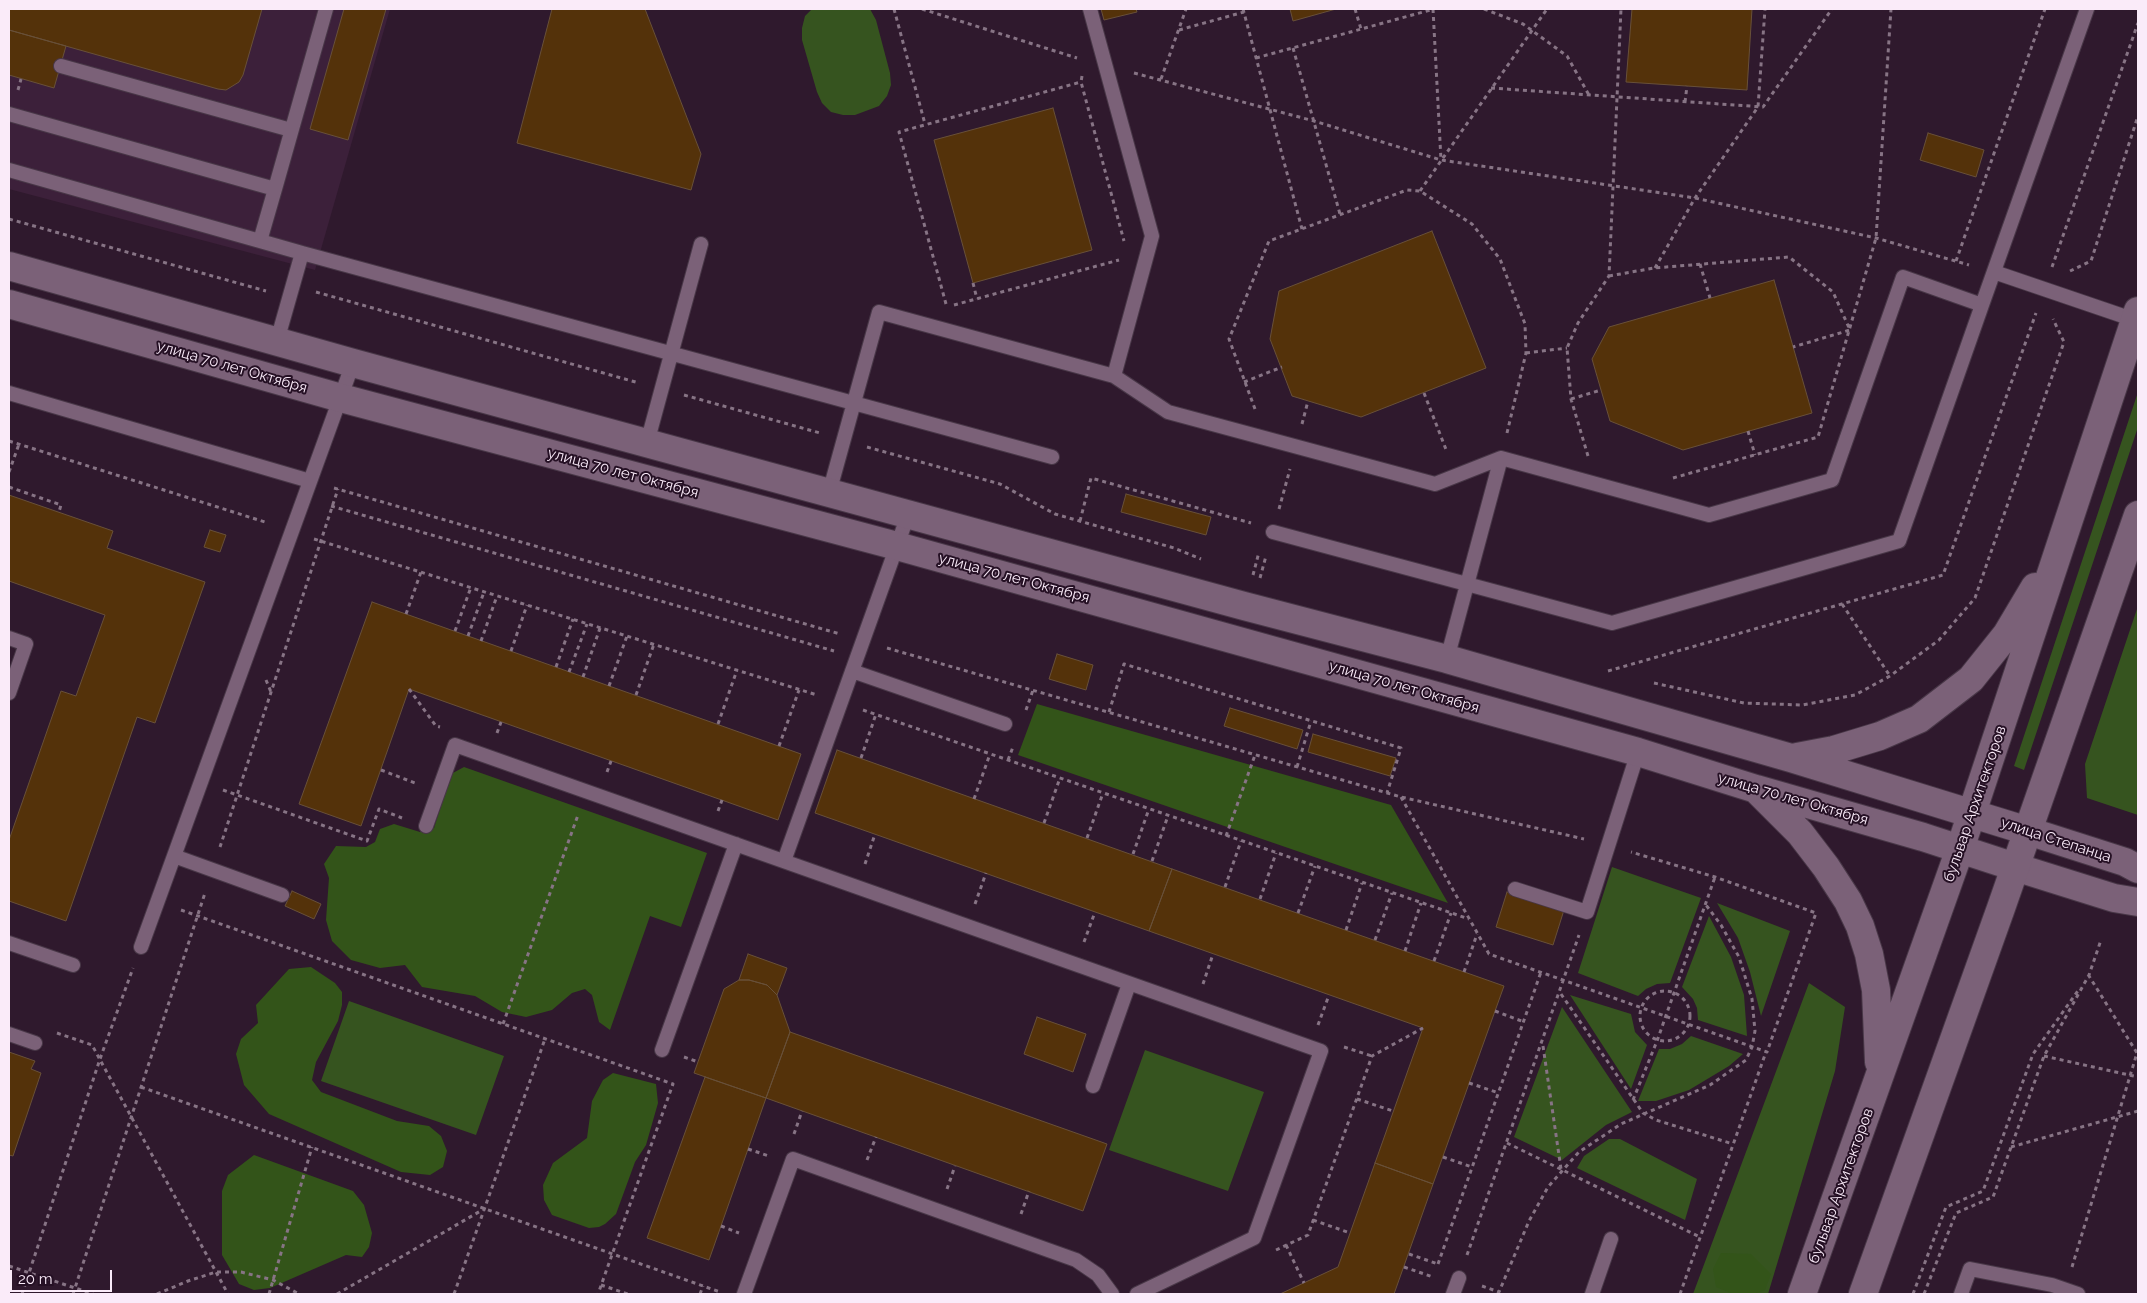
<!DOCTYPE html>
<meta charset="utf-8">
<style>
body{margin:0}
#map{position:relative;width:2147px;height:1303px;overflow:hidden;background:#2f192d;font-family:Raleway,sans-serif}
canvas{display:block}
.frame{position:absolute;inset:0;border:10px solid #faebf9;pointer-events:none}
.scale{position:absolute;left:10px;top:1270px;width:102px;height:22px;box-sizing:border-box;border:2px solid #faebf9;border-top:0;padding-left:6px;font-size:15px;line-height:18px;white-space:nowrap;color:#faebf9;-webkit-text-stroke:4px #251024;paint-order:stroke}
</style>
<div id="map">
<canvas width="2147" height="1303"></canvas>
<div class="frame"></div>
<div class="scale">20 m</div>
</div>
<script>
const ctx = document.querySelector('canvas').getContext('2d');
ctx.lineJoin = 'round';
function fillPath(path, color) {
  ctx.fillStyle = color;
  ctx.fill(path, 'evenodd');
}
function poly(rows) {
  const path = new Path2D();
  for (const r of rows) {
    if (r.length === 3) {
      path.moveTo(r[0] + r[2], r[1]);
      path.arc(r[0], r[1], r[2], 0, 2 * Math.PI);
      continue;
    }
    path.moveTo(r[0], r[1]);
    for (let i = 2; i < r.length; i += 2) path.lineTo(r[i], r[i + 1]);
  }
  return path;
}
function trace(path, color, width, dash) {
  ctx.strokeStyle = color;
  ctx.lineWidth = width;
  ctx.lineCap = dash ? 'butt' : 'round';
  ctx.setLineDash(dash || []);
  ctx.stroke(path);
}
function write(font, color, halo, rows, align = 'center') {
  ctx.font = font + ' Raleway,sans-serif';
  ctx.lineWidth = 4;
  ctx.setLineDash([]);
  ctx.textBaseline = 'middle';
  ctx.strokeStyle = halo;
  ctx.fillStyle = color;
  for (const [text, x, y, turn = 0] of rows) {
    ctx.save();
    ctx.translate(x, y);
    ctx.rotate((+turn || 0) * Math.PI / 180);
    ctx.textAlign = isNaN(turn) ? turn : align;
    if (halo) ctx.strokeText(text, 0, 0);
    ctx.fillText(text, 0, 0);
    ctx.restore();
  }
}
const built = poly([
 [9,9,390,9,315,270,9,189]
]);
const green = poly([
 [812,9,870,9,876,20,890,73,891,85,887,96,879,106,855,115,843,115,831,112,822,103,817,92,802,40,802,28,805,16],
 [2138,392,2138,427,2024,770,2014,766],
 [2138,606,2138,815,2087,798,2085,764],
 [1612,867,1701,898,1670,983,1657,984,1646,989,1638,996,1578,973],
 [1717,903,1790,931,1761,1016,1750,972,1738,938],
 [1709,916,1731,957,1744,995,1747,1036,1698,1020,1697,1008,1693,999,1682,987],
 [1809,983,1845,1007,1835,1071,1768,1294,1693,1294],
 [1570,995,1631,1014,1635,1032,1647,1045,1631,1089],
 [349,1001,504,1056,476,1135,321,1081],
 [1562,1007,1632,1112,1606,1125,1562,1160,1514,1137],
 [1691,1036,1743,1054,1729,1066,1689,1090,1656,1101,1638,1101,1659,1049,1670,1049,1682,1044],
 [1145,1050,1264,1092,1228,1191,1109,1150],
 [1609,1139,1620,1139,1697,1179,1685,1220,1577,1168,1584,1156]
]);
const forest = poly([
 [1037,704,1391,805,1448,903,1018,755],
 [464,767,707,853,681,927,650,916,610,1030,599,1022,592,995,585,989,572,993,552,1010,526,1017,502,1012,475,996,422,987,405,965,380,968,351,960,332,941,326,920,329,878,324,864,336,846,366,847,375,842,380,829,394,824,420,832,434,828,451,774],
 [311,967,335,983,342,992,342,1005,338,1021,316,1062,312,1080,321,1092,397,1121,429,1126,441,1136,447,1151,443,1167,430,1175,401,1172,269,1114,244,1085,236,1054,241,1039,258,1023,256,1005,289,969],
 [613,1073,656,1084,658,1103,646,1145,635,1162,616,1214,605,1224,599,1227,589,1228,552,1215,544,1200,543,1185,553,1163,587,1138,592,1101,603,1080],
 [254,1155,353,1191,364,1205,372,1233,369,1247,362,1257,346,1255,270,1288,254,1290,239,1284,222,1255,222,1191,228,1175],
 [1721,1253,1751,1254,1771,1274,1765,1290,1754,1294,1733,1294,1716,1287,1713,1269]
]);
const building = poly([
 [9,9,262,9,243,75,239,82,226,90,218,89,9,30,9,9],
 [344,9,386,9,348,140,310,129,344,9],
 [552,9,645,9,701,154,691,190,517,143,552,9],
 [1101,9,1136,9,1137,12,1104,20,1101,9],
 [1290,9,1336,9,1293,21,1290,9],
 [1632,9,1752,9,1747,90,1626,82,1632,9],
 [9,30,66,46,54,88,9,75,9,30],
 [1053,108,1092,250,973,283,934,140,1053,108],
 [1928,133,1984,150,1976,177,1920,160,1928,133],
 [1432,231,1486,368,1361,417,1292,396,1270,339,1279,291,1432,231],
 [1774,280,1812,413,1683,450,1610,421,1592,359,1609,327,1774,280],
 [1126,494,1211,517,1206,535,1121,512,1126,494],
 [9,495,113,531,107,548,205,582,155,723,137,717,66,921,9,901,9,840,61,691,76,696,105,615,9,581,9,495],
 [210,530,226,535,220,552,204,547,210,530],
 [372,602,801,754,778,820,409,689,361,826,299,804,372,602],
 [1057,654,1093,665,1086,690,1049,679,1057,654],
 [1230,708,1303,730,1297,749,1224,726,1230,708],
 [1313,734,1396,758,1390,776,1308,752,1313,734],
 [837,750,1172,869,1149,931,815,813,837,750],
 [1172,869,1504,986,1433,1184,1375,1163,1423,1028,1149,931,1172,869],
 [292,891,321,904,314,919,285,906,292,891],
 [1507,892,1564,910,1553,945,1496,927,1507,892],
 [748,954,787,968,777,995,767,985,749,980,739,980,748,954],
 [739,980,749,980,767,985,777,995,790,1032,766,1098,694,1073,724,989,739,980],
 [1037,1017,1086,1034,1073,1072,1024,1054,1037,1017],
 [790,1032,1107,1144,1083,1211,766,1098,790,1032],
 [9,1052,35,1061,31,1069,41,1073,13,1156,9,1155,9,1052],
 [705,1077,766,1098,709,1260,647,1238,705,1077],
 [1375,1163,1433,1184,1394,1294,1280,1294,1338,1267,1375,1163]
]);
const path = poly([
 [894,9,925,124],
 [922,9,1077,58],
 [1243,9,1302,229],
 [1355,9,1361,29],
 [1433,9,1441,160],
 [1484,9,1523,24,1567,56,1589,95],
 [1179,30,1244,12],
 [1293,48,1340,214],
 [1256,58,1434,9],
 [1134,73,1314,121,1441,160,1695,198,1876,238,1969,265],
 [1082,76,1081,82,1124,241],
 [1161,79,1186,9],
 [1491,88,1763,107,1832,9],
 [18,90,21,79],
 [1685,102,1687,86],
 [1420,191,1547,9],
 [9,219,266,291],
 [1956,261,2045,9],
 [1700,264,1710,298],
 [2052,267,2138,23],
 [1655,268,1695,198,1758,107,1765,9],
 [2070,271,2091,261,2138,116],
 [1609,276,1654,268,1789,257,1833,292,1850,330,1793,347],
 [973,283,977,299],
 [316,292,639,383],
 [946,304,899,132,1081,82],
 [954,305,1119,260],
 [1526,353,1567,348],
 [1244,382,1282,367],
 [1424,393,1447,452],
 [684,395,820,433],
 [1571,399,1601,390],
 [1255,409,1229,339,1269,241,1407,190,1420,191,1472,224,1500,259,1525,324,1526,353,1507,433],
 [1302,424,1308,401],
 [1748,431,1755,455],
 [9,441,268,523],
 [867,447,1000,484,1055,514,1174,548,1201,559],
 [1588,456,1571,399,1567,348,1578,323,1609,276,1621,9],
 [9,472,19,444],
 [1673,478,1818,437,1876,238,1891,9],
 [9,487,61,505,59,512],
 [334,488,840,634],
 [331,506,834,651],
 [1279,509,1290,469],
 [1080,521,1091,478,1251,523],
 [314,539,817,695],
 [1253,575,1259,552],
 [1260,578,1266,556],
 [1842,604,1890,676],
 [406,614,421,572],
 [455,631,471,587],
 [468,636,484,592],
 [481,641,497,596],
 [887,648,1401,797,1584,839],
 [511,651,527,605],
 [556,667,573,619],
 [1608,671,1943,575,2036,313],
 [569,672,587,624],
 [583,677,600,628],
 [266,680,271,692],
 [1654,683,1744,703,1802,705,1855,695,1890,676,1939,640,1975,598,2064,342,2053,319],
 [609,686,627,636],
 [409,689,436,726,440,727],
 [636,695,654,644],
 [863,710,1469,919],
 [1026,710,1033,690],
 [1109,712,1124,664,1401,748,1387,793],
 [718,724,737,670],
 [497,733,501,722],
 [779,746,799,690],
 [861,758,876,714],
 [1008,760,1013,747],
 [1297,767,1311,721],
 [381,770,415,783],
 [607,772,611,761],
 [223,790,367,841,379,809,402,818],
 [1401,797,1489,954,1767,1052,1816,913,1715,877,1631,852],
 [974,799,990,754],
 [718,811,722,800],
 [1044,823,1060,778],
 [1226,836,1255,755],
 [1087,838,1103,793],
 [220,847,338,489],
 [1133,854,1149,809],
 [1152,861,1168,816],
 [865,864,875,834],
 [1225,887,1241,841],
 [1260,899,1276,853],
 [975,904,986,873],
 [181,910,673,1084,598,1294],
 [1298,913,1315,866],
 [1346,930,1362,883],
 [1375,940,1392,893],
 [1084,942,1095,912],
 [1405,951,1421,903],
 [1434,961,1451,913],
 [1464,972,1477,934],
 [1203,984,1213,954],
 [1665,1016,25],
 [1561,994,1643,1113,1656,1120,1733,1144],
 [1495,1011,1524,1022],
 [503,1024,578,815],
 [1318,1025,1329,995],
 [57,1033,92,1045,228,1294],
 [1543,1046,1561,1169],
 [1344,1047,1372,1056],
 [2044,1056,2138,1077],
 [684,1057,698,1062],
 [1469,1083,1499,1093],
 [141,1087,720,1292],
 [1357,1099,1393,1111],
 [1633,1100,1657,1041,1715,877],
 [794,1134,802,1111],
 [1507,1143,1700,1237],
 [2011,1147,2138,1111],
 [748,1149,769,1156],
 [1443,1157,1472,1167],
 [867,1160,876,1137],
 [947,1189,955,1166],
 [1021,1214,1029,1191],
 [1313,1220,1350,1233],
 [721,1226,739,1233],
 [1286,1245,1304,1283],
 [1276,1250,1308,1235,1372,1056,1423,1028],
 [1409,1254,1438,1264],
 [1467,1255,1579,935],
 [1438,1264,1541,972],
 [9,1266,93,1294],
 [1404,1267,1433,1277],
 [2072,1267,2137,1053,2089,976],
 [601,1285,628,1294],
 [1482,1286,1499,1292,1529,1221,1548,1187,1579,1152,1621,1124,1710,1085,1746,1060,1752,1047,1755,1031,1752,999,1739,957,1721,925,1706,905],
 [22,1294,100,1059,133,968],
 [73,1294,205,893],
 [157,1294,188,1281,216,1272,241,1272,273,1280,299,1294],
 [269,1294,312,1147],
 [337,1294,484,1209],
 [454,1294,545,1039],
 [700,1294,703,1286],
 [1680,1294,1766,1052],
 [1913,1294,1946,1207,1983,1191,2033,1054,2080,988],
 [1924,1294,1956,1213,1993,1197,2044,1056,2089,975,2101,940]
]);
const service = poly([
 [1090,9,1152,236,1114,376],
 [61,66,291,130],
 [9,114,275,189,260,241,302,253,277,341],
 [9,170,260,241],
 [275,189,326,9],
 [302,253,1052,457],
 [1994,272,2135,320],
 [1982,305,2087,9],
 [9,393,310,481],
 [647,443,701,244],
 [829,493,879,312,1114,376,1168,412,1435,484,1501,458,1709,515,1832,480,1903,277,1982,305,1899,541,1612,623,1273,532],
 [9,638,26,644,9,693],
 [1447,659,1501,458],
 [852,671,1005,724],
 [426,826,455,745,1321,1051,1254,1238,1137,1294],
 [174,856,282,895],
 [784,861,908,515],
 [1515,889,1587,912,1638,752],
 [9,943,73,965],
 [141,947,353,363],
 [9,1034,35,1043],
 [662,1050,736,844],
 [1093,1086,1129,984],
 [744,1294,793,1159,1076,1260,1098,1275,1112,1294],
 [1453,1294,1459,1278],
 [1592,1294,1611,1239],
 [1961,1294,1970,1269,2052,1285,2078,1294]
]);
const tertiary = poly([
 [2028,831,2125,862,2138,869],
 [2015,867,2114,898,2138,902]
]);
const secondary = poly([
 [9,266,353,363,1244,606,1447,659,1791,758,2028,831],
 [9,304,341,398,897,546,1638,752,1756,789,1923,837,2015,867],
 [1797,757,1834,750,1880,736,1919,719,1971,679,2007,634,2035,587],
 [1757,790,1800,833,1826,867,1848,901,1860,926,1869,954,1876,990,1879,1062],
 [1802,1294,1960,849,2138,311],
 [1863,1294,2001,908,2138,515]
]);
const streetNames = [
 ["улица 70 лет Октября",232,367,16],
 ["улица 70 лет Октября",623,473,15],
 ["улица 70 лет Октября",1014,578,15],
 ["улица 70 лет Октября",1404,687,16],
 ["улица 70 лет Октября",1793,799,16],
 ["бульвар Архитекторов",1975,804,-71],
 ["улица Степанца",2056,840,18],
 ["бульвар Архитекторов",1841,1186,-70]
];
fillPath(built, '#3c203a');
fillPath(green, '#36541f');
fillPath(forest, '#335419');
fillPath(building, '#54320a');
trace(building, '#685039', 1);
trace(service, '#483747', 16);
trace(tertiary, '#483747', 30);
trace(secondary, '#483747', 30);
trace(path, '#877485', 3, [4, 4]);
trace(service, '#7b6178', 14);
trace(tertiary, '#7b6178', 28);
trace(secondary, '#7b6178', 28);
write('15px', '#faebf9', '#251024', streetNames);
</script>
